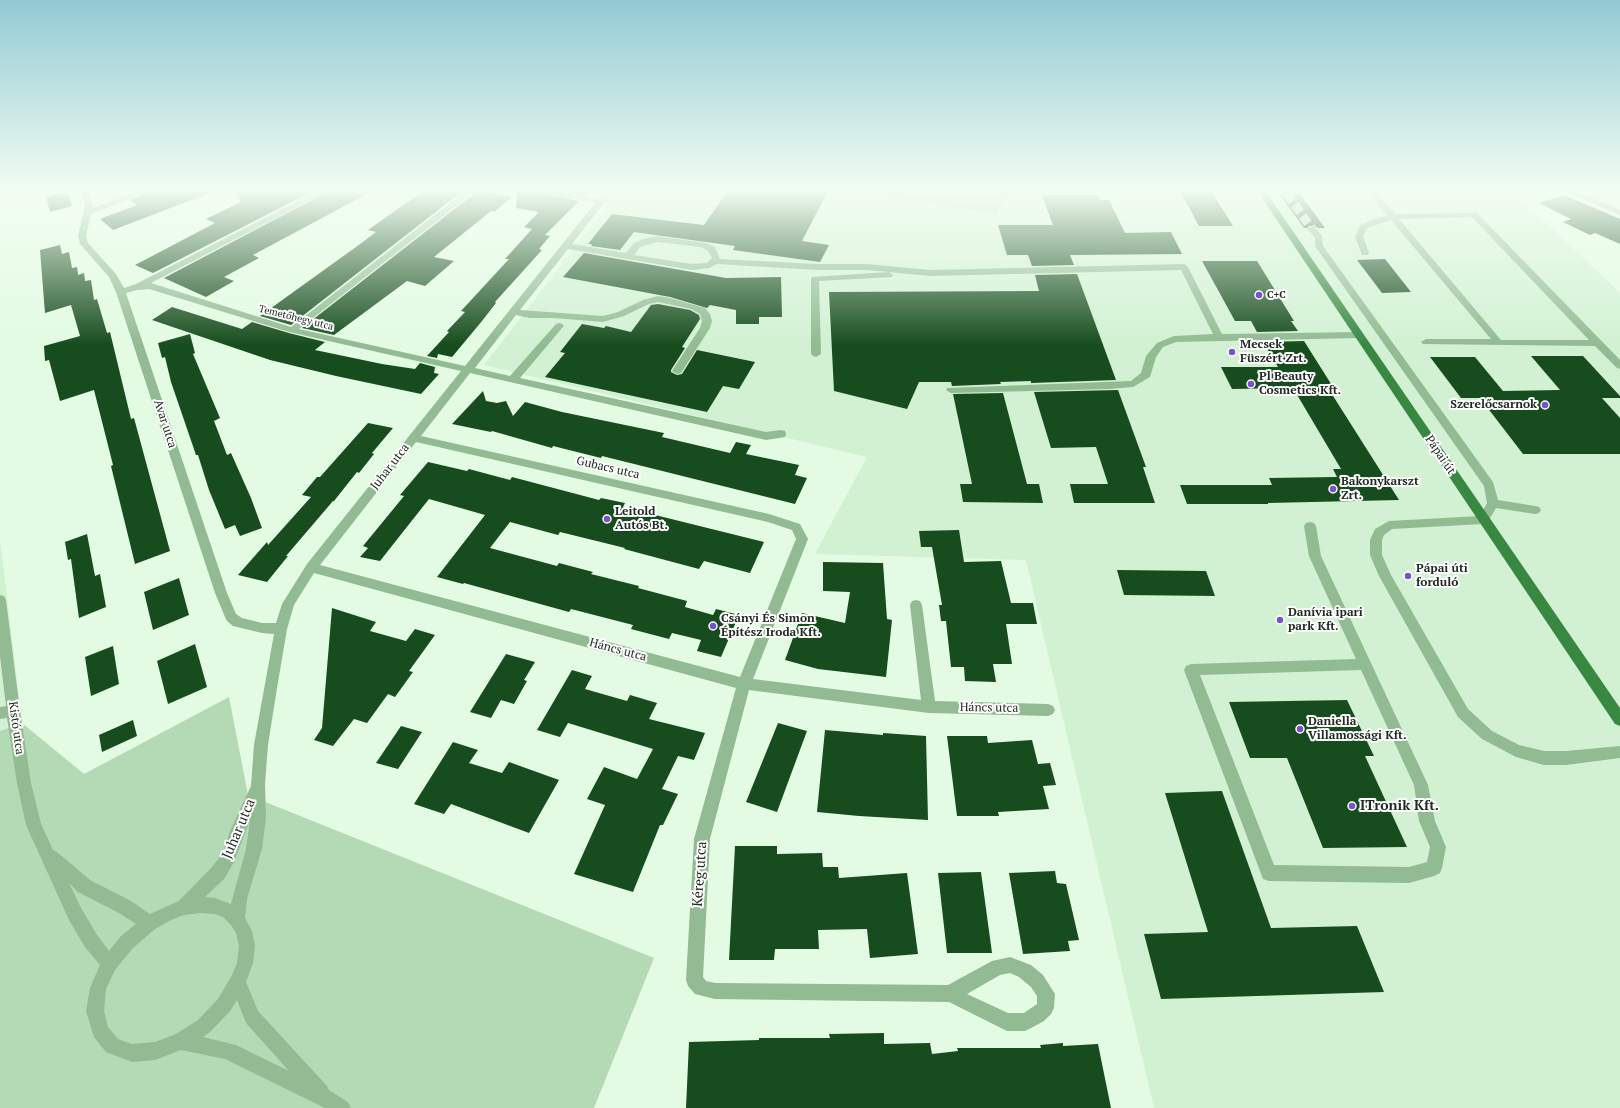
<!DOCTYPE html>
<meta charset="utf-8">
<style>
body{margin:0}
canvas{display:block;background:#e2fbe2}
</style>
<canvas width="1620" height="1108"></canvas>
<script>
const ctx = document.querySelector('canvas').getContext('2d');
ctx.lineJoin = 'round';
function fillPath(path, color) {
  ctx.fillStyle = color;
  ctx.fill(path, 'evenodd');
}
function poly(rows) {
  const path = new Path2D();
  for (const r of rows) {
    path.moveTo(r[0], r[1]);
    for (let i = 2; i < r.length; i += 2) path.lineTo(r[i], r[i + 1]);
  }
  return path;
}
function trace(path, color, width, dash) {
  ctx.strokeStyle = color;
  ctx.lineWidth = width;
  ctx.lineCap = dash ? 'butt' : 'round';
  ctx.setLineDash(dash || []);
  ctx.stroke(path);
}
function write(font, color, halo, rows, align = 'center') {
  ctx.font = font + ' "PT Serif",serif';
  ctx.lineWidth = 4;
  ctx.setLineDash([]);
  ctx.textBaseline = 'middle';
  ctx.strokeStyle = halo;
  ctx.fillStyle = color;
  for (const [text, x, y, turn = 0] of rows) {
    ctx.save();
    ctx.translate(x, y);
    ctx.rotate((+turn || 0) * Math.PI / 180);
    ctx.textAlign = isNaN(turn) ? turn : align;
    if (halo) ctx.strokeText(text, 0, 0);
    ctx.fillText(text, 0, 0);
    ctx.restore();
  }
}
const built = poly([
 [620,189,832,189,997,214,1008,189,1509,189,1514,192,1620,293,1620,1108,1154,1108,1026,560,815,554,867,457,484,365],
 [0,539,22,723,0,731]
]);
const green = poly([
 [832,189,1008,189,997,214],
 [229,697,248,795,654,958,594,1108,0,1108,0,731,22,723,84,774]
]);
const building = poly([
 [156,189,215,191,113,230,100,219,137,205,130,200],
 [235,189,317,189,153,273,135,265,215,223,206,219,241,202],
 [333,189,376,189,253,255,259,258,224,277,234,281,206,297,164,278],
 [426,189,465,189,291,325,260,316,356,247,376,232,368,230],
 [517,189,527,189,579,201,545,235,550,236,539,249,542,250,495,302,496,303,482,321,452,357,438,354,437,358,427,356,449,332,447,331,465,312,461,311,509,259,505,259,532,229,524,227,539,212,516,208],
 [557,189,588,189,584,195],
 [729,189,829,189,802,241,829,245,820,262,733,250,735,246,706,242,634,232,620,250,591,246,592,244,588,244,612,214,704,225],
 [1179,189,1210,189,1233,226,1199,226],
 [479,190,512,197,495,211,491,211,434,257,454,261,425,286,407,281,334,335,302,328],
 [68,191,72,206,50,212,46,197],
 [1279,194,1282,194,1284,198,1290,198,1292,194,1300,194,1325,228,1318,228,1315,226,1309,226,1307,228,1304,228],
 [1042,195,1097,195,1100,200,1109,200,1125,233,1171,232,1182,254,1070,255,1074,265,1032,266,1028,255,1007,255,998,225,1053,225],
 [1564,195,1620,219,1620,244,1595,233,1590,235,1563,222,1571,219,1539,203],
 [60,245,62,254,69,252,72,268,77,267,78,275,84,273,85,281,91,280,94,300,97,299,107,333,110,332,131,419,134,418,170,551,135,564,111,466,113,465,94,390,60,401,49,360,45,361,44,346,80,336,71,305,45,313,40,250],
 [584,253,726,278,781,277,782,317,759,317,759,324,736,324,736,310,710,305,707,308,670,297,563,277],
 [1385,259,1411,292,1382,293,1357,260],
 [1202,261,1257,261,1294,321,1291,321,1298,331,1257,332,1251,321,1235,321],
 [1077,274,1116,380,1031,383,1031,381,1000,382,1001,384,952,386,951,382,919,382,907,409,834,391,829,292,1039,291,1035,275],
 [658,304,690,310,699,315,700,319,682,347,685,348,671,370,671,372,677,375,682,374,697,350,755,362,739,389,723,386,707,412,545,377,565,353,560,352,582,324,604,328,606,326,631,332,651,305],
 [172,307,242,329,252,322,289,333,325,342,315,350,382,364,415,369,420,363,435,367,434,373,439,374,421,394,336,376,270,360,152,320],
 [190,334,195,353,193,354,220,418,214,421,227,455,231,453,251,498,262,528,240,536,235,525,225,529,209,490,198,455,196,455,171,382,165,357,162,358,158,343],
 [1304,341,1333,387,1328,388,1399,500,1268,503,1268,504,1187,504,1180,485,1272,485,1269,478,1337,477,1333,469,1341,469,1293,388,1232,389,1221,367,1278,367,1263,342],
 [1531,356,1583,356,1620,396,1620,398,1602,398,1620,418,1620,454,1523,454,1480,398,1461,398,1430,357,1475,357,1503,391,1560,390],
 [1118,390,1146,467,1143,467,1155,503,1074,503,1070,484,1108,484,1096,447,1051,448,1034,392],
 [483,391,486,401,497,403,506,401,513,416,525,402,562,412,664,433,662,437,730,453,736,442,751,445,746,454,799,465,795,475,807,478,795,504,602,456,601,458,553,446,552,448,492,431,491,432,452,424],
 [1003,393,1027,484,1039,484,1043,503,963,502,960,484,972,484,953,394],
 [368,423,393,428,372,453,374,454,359,473,357,472,334,501,333,501,286,556,288,556,267,582,238,575,267,542,268,545,311,497,302,495,317,477,320,477],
 [428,462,467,471,469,469,510,480,512,477,599,500,601,498,625,503,623,507,764,542,750,573,704,561,699,569,624,549,625,548,560,532,558,535,510,522,490,548,557,566,559,563,593,572,591,574,639,586,638,588,687,601,685,607,713,615,716,609,739,615,721,657,697,651,701,640,672,633,669,639,631,629,633,625,571,609,569,612,464,583,463,584,437,577,485,515,429,499,380,561,360,557,368,548,363,546,404,496,400,495],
 [959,530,964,562,1001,561,1011,603,1033,603,1037,624,1006,624,1012,664,993,664,996,682,965,681,964,667,951,667,946,621,941,621,939,605,942,605,932,547,921,547,919,531],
 [87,534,95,576,100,574,106,607,79,618,71,559,68,560,65,542],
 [823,562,883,563,887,619,892,620,886,677,818,669,785,660,802,613,845,623,850,592,823,591],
 [1117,570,1206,571,1215,596,1124,595],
 [179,578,189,615,153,630,144,592],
 [332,608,376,622,370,631,406,641,415,629,435,635,409,671,413,672,395,697,388,694,367,723,354,719,333,746,314,740,322,728],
 [195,644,207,687,168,704,157,661],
 [113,646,119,684,91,696,85,657],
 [506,654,535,662,524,680,527,681,514,704,501,700,491,718,470,712],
 [572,670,592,676,585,689,627,701,630,695,657,703,649,719,705,733,694,760,678,756,662,789,678,794,663,825,660,825,633,892,574,874,605,805,587,799,604,767,637,779,653,749,568,723,560,737,537,730],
 [1347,700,1374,756,1365,756,1407,847,1323,848,1287,758,1250,758,1229,702],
 [133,720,137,736,102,752,99,735],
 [778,723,807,731,777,812,746,802],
 [401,726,422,732,398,769,376,763],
 [825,730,883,735,883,733,926,736,928,820,859,816,817,812],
 [947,736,987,736,988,743,1032,740,1038,764,1050,763,1056,785,1043,786,1049,809,998,812,999,816,957,816],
 [453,742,478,750,469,763,502,773,509,762,559,780,529,833,451,804,444,814,414,804],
 [1222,791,1271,928,1357,926,1384,992,1161,999,1144,934,1208,932,1165,793],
 [735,846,777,846,777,854,822,853,823,867,838,867,839,878,907,873,918,954,870,958,867,929,818,930,819,949,775,949,774,960,729,960],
 [1055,871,1057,883,1066,884,1079,940,1068,941,1070,951,1023,954,1009,873],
 [981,872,992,953,947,953,938,873],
 [884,1033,884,1044,930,1043,932,1054,958,1051,957,1048,1041,1048,1040,1045,1063,1043,1063,1046,1098,1044,1111,1108,686,1108,689,1042,759,1040,759,1038,830,1038,829,1034]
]);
const minorTunnel = poly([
 [1287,194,1312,229]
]);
const minor = poly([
 [81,189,89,189,93,208,142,189,155,189,91,214,86,236,88,243,116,274,124,288,136,284,321,189,332,189,151,283,291,327,468,189,478,189,299,329,465,366,595,203,528,189,547,189,599,199,607,189,615,189,572,244,626,253,634,243,643,239,657,236,706,243,715,247,720,259,817,264,867,264,931,270,1184,264,1188,267,1222,334,1358,332,1363,335,1358,338,1176,342,1163,347,1156,357,1150,377,1133,387,1110,389,951,393,946,390,947,388,1131,381,1141,373,1146,356,1157,343,1174,336,1213,334,1181,270,931,276,867,270,817,270,717,264,709,268,692,270,568,249,520,310,603,316,618,312,643,300,658,296,670,298,705,308,710,314,712,321,710,328,681,373,677,374,672,371,700,328,702,321,700,314,691,309,658,302,649,304,624,316,603,322,553,318,530,318,516,315,475,368,510,376,556,324,559,323,562,324,564,326,562,328,520,378,766,432,781,430,785,431,786,434,785,437,766,440,470,373,421,436,769,514,800,524,808,539,753,679,921,700,910,605,912,601,916,600,920,601,922,605,935,701,1048,704,1053,706,1055,710,1053,714,1048,716,929,713,749,690,710,839,703,977,706,981,715,983,948,985,992,961,1010,957,1031,965,1043,975,1055,994,1054,1008,1051,1014,1044,1021,1031,1028,1025,1031,1007,1031,949,1002,715,999,695,994,688,986,686,980,694,839,736,688,314,573,294,605,287,629,277,688,268,745,265,784,266,817,262,849,247,899,245,918,252,931,255,946,253,963,246,982,258,1011,327,1086,329,1090,348,1102,351,1108,325,1108,225,1059,181,1050,155,1060,132,1062,106,1052,94,1037,86,1011,90,988,100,965,85,947,69,920,26,825,17,783,7,718,0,719,0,707,6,706,0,656,0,595,4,596,6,600,20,711,31,783,41,824,53,850,57,852,90,880,131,901,150,914,179,901,212,867,223,853,230,831,251,786,254,745,274,634,262,633,233,626,227,621,225,617,215,593,116,292,109,277,80,244,78,236,85,206,81,189],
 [657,242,701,247,708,251,712,258,707,263,692,264,634,255,640,247,657,242],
 [149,289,289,332,461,371,307,564,282,604,276,623,262,623,242,618,236,614,227,593,126,293,137,290,149,289],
 [416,442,768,522,792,530,796,539,740,677,320,565,416,442],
 [250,820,246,849,231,904,215,898,205,897,224,879,234,862,250,820],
 [69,883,78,892,119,913,136,924,121,936,109,951,97,935,81,908,69,883],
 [200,913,215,914,223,917,231,925,236,933,239,946,237,963,231,977,218,999,198,1020,176,1034,155,1042,132,1044,118,1039,108,1027,104,1011,106,989,115,970,133,948,155,929,171,920,184,915,200,913],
 [1010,973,1019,977,1031,987,1037,996,1037,1004,1024,1013,1008,1013,967,994,1000,975,1010,973],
 [237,1000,246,1023,289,1071,236,1045,203,1037,210,1032,230,1011,237,1000],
 [700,189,712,189,718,193,714,195,700,189],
 [1281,189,1289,189,1291,194,1290,196,1284,196,1281,189],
 [1365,189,1374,189,1395,214,1477,213,1620,360,1620,369,1617,368,1595,346,1423,344,1421,342,1426,339,1491,339,1391,220,1367,228,1363,237,1369,253,1368,255,1362,255,1355,237,1360,226,1373,219,1387,216,1365,189],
 [1472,217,1589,340,1501,340,1399,219,1472,217],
 [1560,189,1572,189,1620,210,1620,215,1560,189],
 [1309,227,1315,227,1322,236,1323,246,1493,482,1498,500,1535,506,1539,507,1541,510,1539,513,1535,514,1496,508,1487,523,1483,524,1392,529,1384,535,1382,540,1382,555,1391,575,1468,709,1492,731,1519,745,1544,751,1566,751,1620,746,1620,758,1566,765,1544,765,1516,757,1482,739,1458,717,1379,576,1370,555,1370,540,1375,529,1389,521,1480,516,1487,503,1484,486,1315,246,1315,238,1308,229,1309,227],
 [889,272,893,275,892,277,819,281,821,354,816,357,813,356,811,354,811,279,812,277,889,272],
 [1310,522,1314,523,1316,526,1321,556,1428,785,1435,821,1446,847,1442,868,1440,873,1434,876,1409,883,1269,881,1263,879,1184,670,1186,666,1191,664,1356,659,1309,556,1304,526,1306,523,1310,522],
 [1361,670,1414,785,1419,821,1430,847,1427,862,1409,867,1274,865,1200,675,1361,670]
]);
const major = poly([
 [1256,189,1264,189,1620,708,1620,726,1615,724,1256,189]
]);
const markers = [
 [1259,295,4,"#7a51ca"],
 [1232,352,4,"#7a51ca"],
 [1251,384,4,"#7a51ca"],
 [1545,405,4,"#7a51ca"],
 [1333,489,4,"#7a51ca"],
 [607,519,4,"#7a51ca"],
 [1408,576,4,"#7a51ca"],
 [1280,620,4,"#7a51ca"],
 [713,626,4,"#7a51ca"],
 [1300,729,4,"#7a51ca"],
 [1352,806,4,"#7a51ca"]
];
const farPoinames = [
 ["C+C",1267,295]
];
const farStreetnames = [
 ["Temetőhegy utca",296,318,14]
];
const poiNames = [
 ["Mecsek",1240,345],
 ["Füszért Zrt.",1240,359],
 ["Pl Beauty",1259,377],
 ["Cosmetics Kft.",1259,391],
 ["Szerelőcsarnok",1537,405,"right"],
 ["Bakonykarszt",1341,482],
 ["Zrt.",1341,496],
 ["Leitold",615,512],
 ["Autós Bt.",615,526],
 ["Pápai úti",1416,569],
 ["forduló",1416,583],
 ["Danívia ipari",1288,613],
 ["park Kft.",1288,627],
 ["Csányi És Simon",721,619],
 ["Építész Iroda Kft.",721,633],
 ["Daniella",1308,722],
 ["Villamossági Kft.",1308,736]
];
const streetNames = [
 ["Avar utca",165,424,72],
 ["Pápai út",1440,455,56],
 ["Juhar utca",390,467,-52],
 ["Gubacs utca",608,468,13],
 ["Háncs utca",618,650,15],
 ["Háncs utca",989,708,1],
 ["Kistó utca",16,728,82]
];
const nearPoinames = [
 ["ITronik Kft.",1360,806]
];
const nearStreetnames = [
 ["Juhar utca",239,829,-67],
 ["Kéreg utca",700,874,-86]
];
fillPath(built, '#d1f1d2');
fillPath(green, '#b4d9b5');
fillPath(building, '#174d1e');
trace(minorTunnel, '#bbd1bb', 9, [9, 4.5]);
fillPath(minor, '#92ba93');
fillPath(major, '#388841');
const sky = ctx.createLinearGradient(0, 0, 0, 345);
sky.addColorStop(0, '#92cad3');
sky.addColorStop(0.55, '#f2fdf2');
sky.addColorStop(1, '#f2fdf200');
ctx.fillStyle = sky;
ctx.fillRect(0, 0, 1620, 345);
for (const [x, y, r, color] of markers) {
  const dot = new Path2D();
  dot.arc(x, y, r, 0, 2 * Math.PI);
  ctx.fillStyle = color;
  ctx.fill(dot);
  trace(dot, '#fff', 1.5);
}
write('bold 10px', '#202a21', '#fff', farPoinames, 'left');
write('10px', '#202a21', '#fff', farStreetnames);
write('bold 12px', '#202a21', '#fff', poiNames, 'left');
write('12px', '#202a21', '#fff', streetNames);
write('bold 14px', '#202a21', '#fff', nearPoinames, 'left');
write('14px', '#202a21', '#fff', nearStreetnames);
</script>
